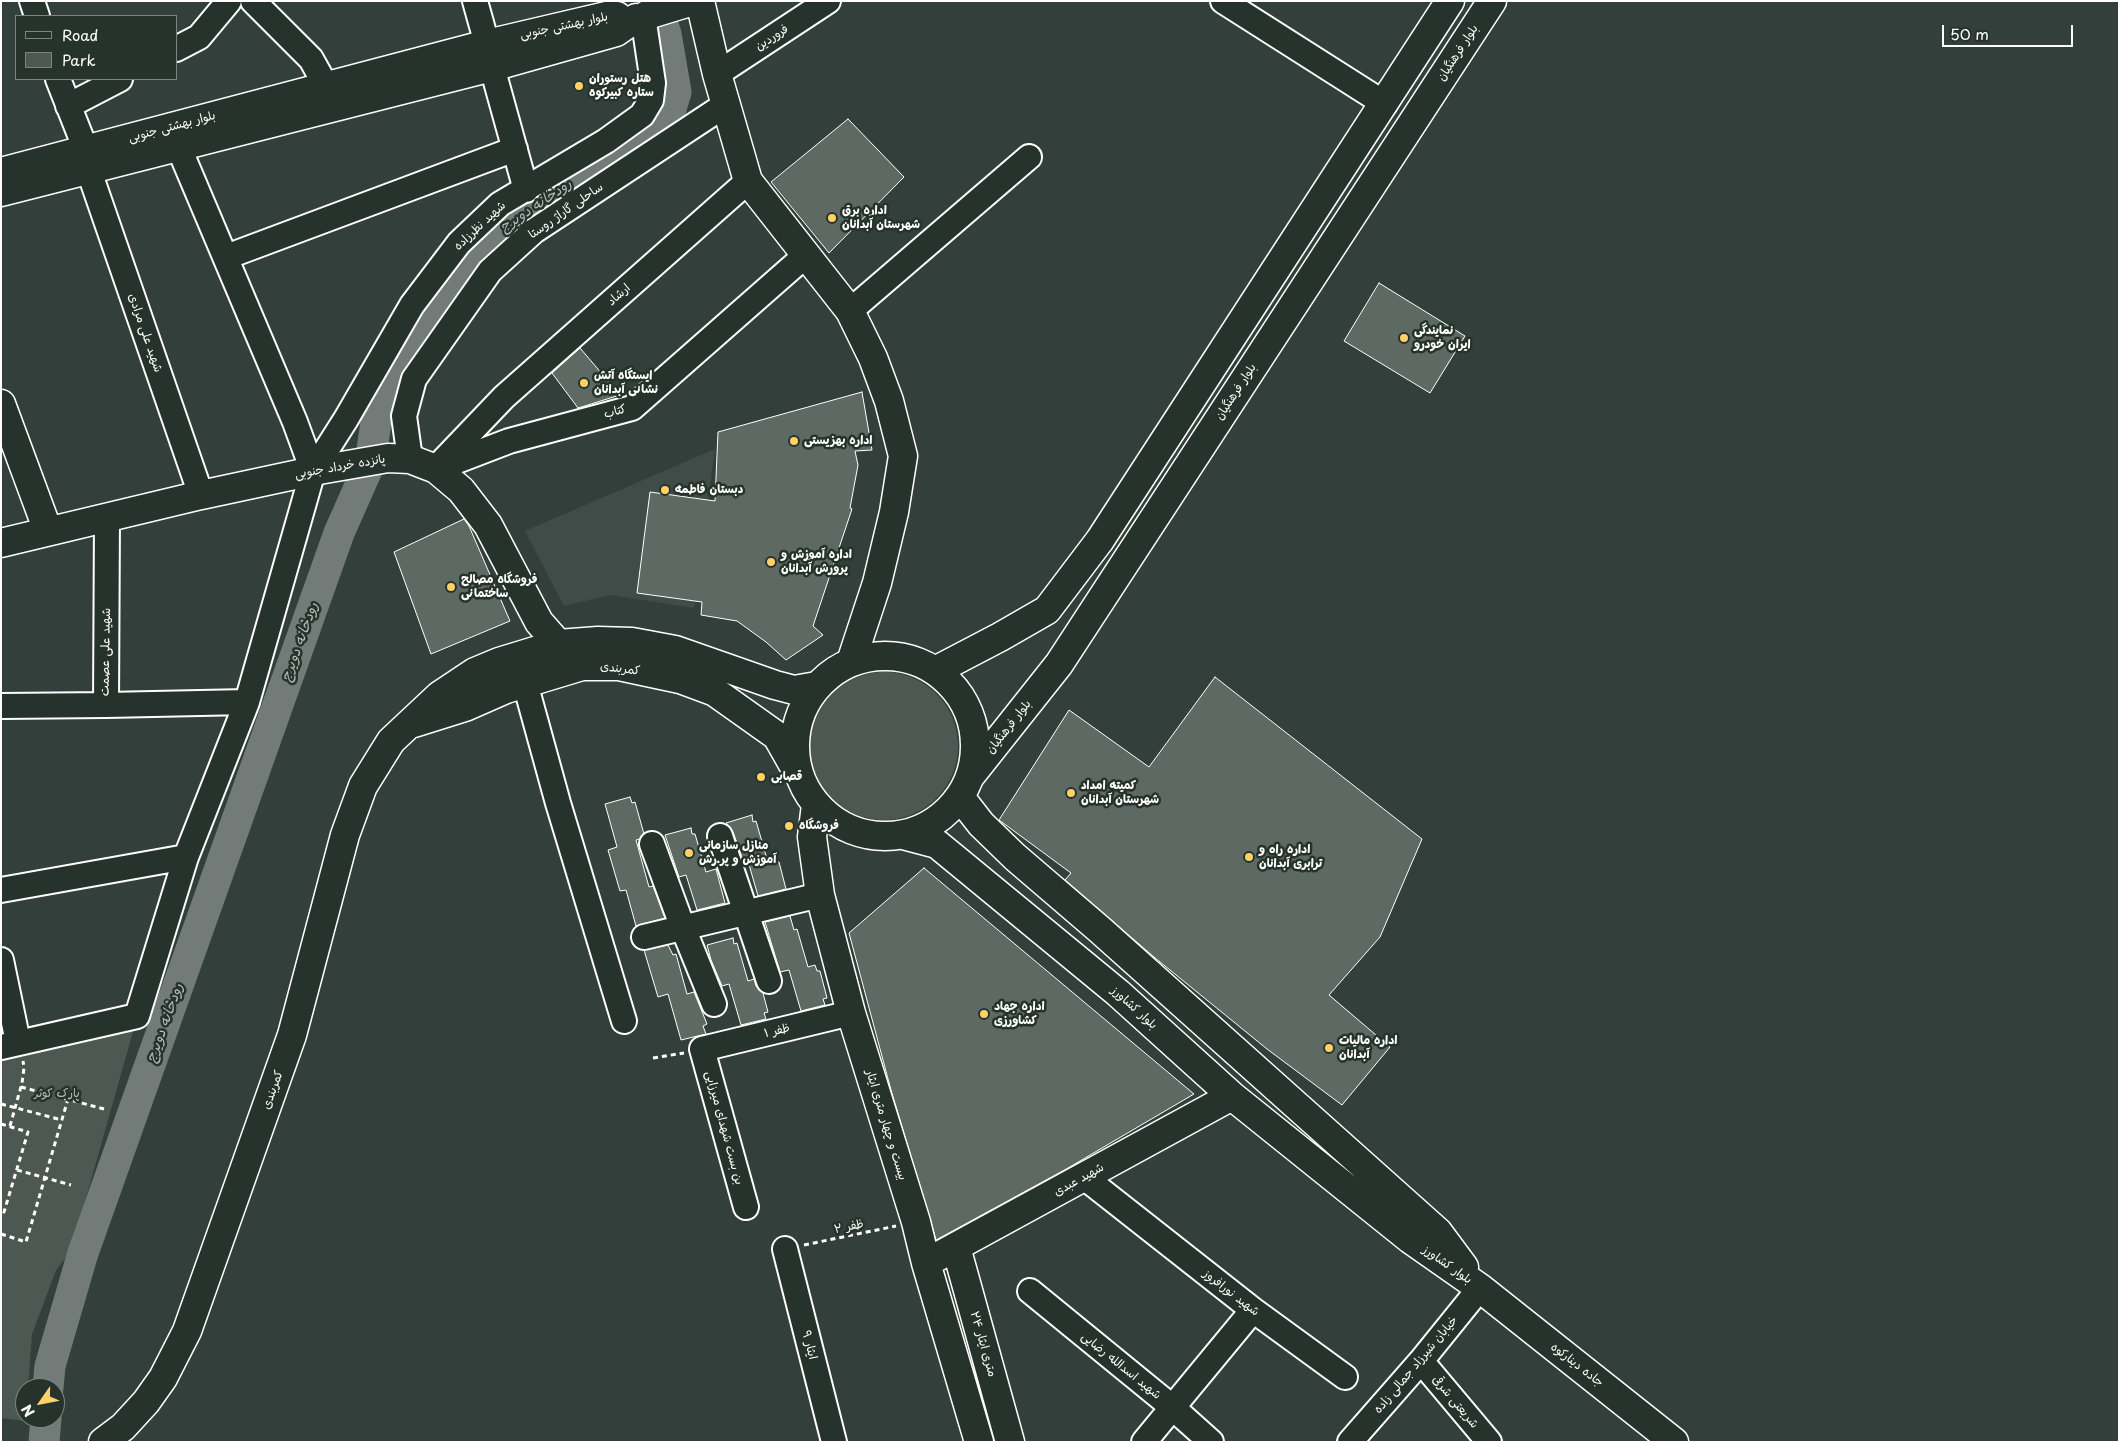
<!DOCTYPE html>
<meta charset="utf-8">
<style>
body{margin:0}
#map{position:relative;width:2120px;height:1443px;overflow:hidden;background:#333f3a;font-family:"Playpen Sans",sans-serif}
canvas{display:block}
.frame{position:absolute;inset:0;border:2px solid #fff;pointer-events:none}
.legend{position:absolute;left:15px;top:15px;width:162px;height:65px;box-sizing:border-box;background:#26332d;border:1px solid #7d8581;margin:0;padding:6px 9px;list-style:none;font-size:15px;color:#fff}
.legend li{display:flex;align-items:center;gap:10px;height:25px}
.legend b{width:25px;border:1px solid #7d8581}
.north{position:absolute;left:15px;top:1378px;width:50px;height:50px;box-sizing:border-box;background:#26332d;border:1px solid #7d8581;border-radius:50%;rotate:237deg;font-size:14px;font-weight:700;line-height:20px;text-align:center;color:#fff}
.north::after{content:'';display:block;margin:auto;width:18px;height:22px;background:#ffd166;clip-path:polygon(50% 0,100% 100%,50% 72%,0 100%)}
.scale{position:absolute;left:1942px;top:25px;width:131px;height:22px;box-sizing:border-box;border:2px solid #fff;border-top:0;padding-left:6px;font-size:15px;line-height:18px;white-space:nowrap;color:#fff;-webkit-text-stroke:4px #26332d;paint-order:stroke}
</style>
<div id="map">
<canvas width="2120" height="1443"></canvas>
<div class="frame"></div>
<ul class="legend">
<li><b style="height:6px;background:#26332d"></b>Road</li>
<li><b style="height:14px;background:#4d5853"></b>Park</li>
</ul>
<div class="north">N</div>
<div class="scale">50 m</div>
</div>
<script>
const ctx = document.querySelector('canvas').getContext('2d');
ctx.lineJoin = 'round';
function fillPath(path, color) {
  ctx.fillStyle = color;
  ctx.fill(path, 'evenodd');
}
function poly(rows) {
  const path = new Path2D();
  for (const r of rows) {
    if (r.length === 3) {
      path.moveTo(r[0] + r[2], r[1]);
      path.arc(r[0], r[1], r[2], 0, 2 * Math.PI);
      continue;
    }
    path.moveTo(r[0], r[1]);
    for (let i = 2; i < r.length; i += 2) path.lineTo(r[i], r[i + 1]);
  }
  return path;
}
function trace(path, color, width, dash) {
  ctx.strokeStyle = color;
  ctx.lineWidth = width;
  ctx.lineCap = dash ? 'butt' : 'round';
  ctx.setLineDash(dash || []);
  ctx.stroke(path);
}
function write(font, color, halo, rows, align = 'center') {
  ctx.font = font + ' "Playpen Sans","Playpen Sans Arabic",sans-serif';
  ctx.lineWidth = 5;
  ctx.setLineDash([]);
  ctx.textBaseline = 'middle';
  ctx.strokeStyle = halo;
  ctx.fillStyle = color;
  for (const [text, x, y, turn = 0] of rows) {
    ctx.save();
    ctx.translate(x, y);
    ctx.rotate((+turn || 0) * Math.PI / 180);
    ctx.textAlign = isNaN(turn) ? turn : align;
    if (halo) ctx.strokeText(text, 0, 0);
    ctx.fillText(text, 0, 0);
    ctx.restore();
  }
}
const built = poly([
 [715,449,694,608,610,595,564,606,525,531]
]);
const green = poly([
 [884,746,74],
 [136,1021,71,1251,56,1270,32,1334,28,1388,25,1388,26,1421,1,1418,1,1050]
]);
const river = poly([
 [48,1388,50,1366,83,1253,339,533,370,463,381,388,434,307,468,261,507,222,648,133,669,115,676,92,666,34,655,1],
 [44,1442,46,1418]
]);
const building = poly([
 [848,119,904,177,829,253,771,182,848,119],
 [1379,283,1465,336,1430,393,1344,341,1379,283],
 [580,348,620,395,578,408,552,373,580,348],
 [862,392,872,450,855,451,858,465,850,508,852,509,813,626,823,635,786,660,766,642,737,621,701,615,702,602,637,593,650,492,715,501,718,432,862,392],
 [464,519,469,526,510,621,431,654,394,552,464,519],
 [1215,677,1422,839,1380,937,1329,995,1390,1047,1342,1105,1267,1049,1154,957,1065,880,1071,873,999,820,1069,710,1149,767,1215,677],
 [630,797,632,803,635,802,644,834,640,839,636,840,649,887,653,886,665,918,636,926,626,890,620,891,608,850,617,847,605,804,630,797],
 [752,815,753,822,756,821,767,859,775,857,776,863,779,862,786,889,758,896,748,861,744,863,733,832,726,823,752,815],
 [691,828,692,834,695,834,706,872,716,869,725,903,697,910,686,875,679,877,665,835,691,828],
 [924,868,1194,1094,1068,1168,936,1240,891,1090,849,933,924,868],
 [790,916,794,930,797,929,808,967,815,965,817,971,820,971,827,998,823,999,825,1005,801,1011,789,970,780,972,765,922,790,916],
 [733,938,734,944,737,943,748,981,754,979,756,986,763,993,768,1012,764,1013,766,1019,741,1025,729,984,722,986,711,960,707,945,733,938],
 [668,945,673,955,676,954,687,994,694,992,707,1024,703,1026,706,1034,681,1040,668,994,658,997,644,950,668,945]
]);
const path = poly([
 [653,1058,684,1053],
 [21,1087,104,1109],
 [1,1104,62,1120],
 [1,1124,28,1132,4,1212,1,1211],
 [10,1126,22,1083,24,1068,23,1061],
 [17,1170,71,1185],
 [1,1234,26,1242,68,1099],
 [804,1245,896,1226]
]);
const minor = poly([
 [32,1,37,16],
 [253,1,311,59,326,86],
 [475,1,487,44],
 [1223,1,1385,104],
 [176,49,199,37,229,1],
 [492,67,526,190],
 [717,74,828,1],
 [58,79,86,150],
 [68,106,120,79],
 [89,171,201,495],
 [226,257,515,149],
 [850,311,1029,157],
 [410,459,404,416,414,379,490,271,534,231,725,105],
 [440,464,504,397,748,181],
 [436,469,509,441,632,408,806,255],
 [313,471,346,419,412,305,459,243,500,204,606,141,642,115,651,100,653,83,643,16],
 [107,517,106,705,247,702],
 [525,683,558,803,624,1021],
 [1,706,106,705],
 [720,836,769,981],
 [652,844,683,928,714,1004],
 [1,890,186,857],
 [644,937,820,895],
 [1,960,18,1042],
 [1,1047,137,1016,186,857,247,702,313,471,295,422,179,148],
 [1084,1177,1253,1310,1345,1377],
 [746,1207,702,1049,851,1013],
 [785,1249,834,1442],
 [1030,1291,1172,1407,1211,1442],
 [1421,1361,1489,1442],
 [1144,1442,1253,1310],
 [1350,1442,1421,1361,1480,1288]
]);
const major = poly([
 [700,1,717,74,748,181,850,311,873,358,889,401,903,456,894,512,877,583,851,662],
 [647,15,693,1],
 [1,172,487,44,611,15,617,16],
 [1,192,492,67,616,32,636,18],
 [1,404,48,531],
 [1,543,201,495,313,471,388,458,410,459,436,469,461,490,488,525,539,622,568,655,582,666],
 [885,746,90],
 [935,671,1000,637,1047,610,1100,540,1450,1],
 [414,723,465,707,506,689,582,666,619,666,680,679,715,692,777,736,794,766],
 [971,775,1059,664,1492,1],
 [960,797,981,824,1015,857,1099,929,1438,1232,1464,1267],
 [816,805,812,837,820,895,851,1013,916,1222,926,1263,979,1442],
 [903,835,937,844,1118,993,1232,1096,1410,1239,1480,1288,1674,1442],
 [956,1247,1010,1442],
 [926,1263,1232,1096],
 [103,1442,123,1427,146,1402,163,1378,187,1331,292,1035,345,835,363,786,391,741,439,696,475,672,499,662,558,644,598,641,632,642,675,650,775,685,794,690,817,686]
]);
const markers = [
 [579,86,5,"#ffd166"],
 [832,218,5,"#ffd166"],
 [1404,338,5,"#ffd166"],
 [584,383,5,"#ffd166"],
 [794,441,5,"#ffd166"],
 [665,490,5,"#ffd166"],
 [771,562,5,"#ffd166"],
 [451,587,5,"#ffd166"],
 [761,777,5,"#ffd166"],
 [1071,793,5,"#ffd166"],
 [789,826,5,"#ffd166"],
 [689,853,5,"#ffd166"],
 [1249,857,5,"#ffd166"],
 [984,1014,5,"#ffd166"],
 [1329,1048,5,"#ffd166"]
];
const streetNames = [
 ["بلوار بهشتی جنوبی",564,26,-12],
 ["فروردین",772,38,-33],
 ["بلوار فرهنگیان",1458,53,-57],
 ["بلوار بهشتی جنوبی",172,127,-15],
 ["ساحلی گاراژ روستا",566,211,-35],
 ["شهید نظرزاده",480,226,-43],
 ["ارشاد",619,295,-41],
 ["شهید علی مرادی",145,333,71],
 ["بلوار فرهنگیان",1236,392,-57],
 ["کتاب",615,412,-15],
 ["پانزده خرداد جنوبی",340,467,-10],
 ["شهید علی عصمت",106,652,-89],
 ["کمربندی",620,669,7],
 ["بلوار فرهنگیان",1009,727,-52],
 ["بلوار کشاورز",1134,1008,42],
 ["ظفر ۱",777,1031,-14],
 ["کمربندی",273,1090,-70],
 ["بیست و چهار متری ایثار",886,1125,73],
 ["بن بست شهدای میرزایی",724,1128,75],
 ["شهید عبدی",1079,1180,-29],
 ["ظفر ۲",849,1227,-12],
 ["بلوار کشاورز",1447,1265,35],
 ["شهید نورافروز",1231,1293,38],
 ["۲۴ متری ایثار",983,1344,74],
 ["ایثار ۹",809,1345,76],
 ["خیابان شیرزاد جمالی زاده",1416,1365,-50],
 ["جاده دینارکوه",1577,1365,38],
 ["شهید اسدالله رضایی",1121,1366,39],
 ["شریعتی شرقی",1455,1402,50]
];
const poiNames = [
 ["هتل رستوران",589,79],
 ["ستاره کبیرکوه",589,93],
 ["اداره برق",842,211],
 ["شهرستان آبدانان",842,225],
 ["نمایندگی",1414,331],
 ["ایران خودرو",1414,345],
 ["ایستگاه آتش",594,376],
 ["نشانی آبدانان",594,390],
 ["اداره بهزیستی",804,441],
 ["دبستان فاطمه",675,490],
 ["اداره آموزش و",781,555],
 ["پرورش آبدانان",781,569],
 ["فروشگاه مصالح",461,580],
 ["ساختمانی",461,594],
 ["قصابی",771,777],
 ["کمیته امداد",1081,786],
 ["شهرستان آبدانان",1081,800],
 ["فروشگاه",799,826],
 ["منازل سازمانی",699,846],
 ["آموزش و پر.رش",699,860],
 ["اداره راه و",1259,850],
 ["ترابری آبدانان",1259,864],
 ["اداره جهاد",994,1007],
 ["کشاورزی",994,1021],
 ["اداره مالیات",1339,1041],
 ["آبدانان",1339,1055]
];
const parkNames = [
 ["پارک کوثر",57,1094]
];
const waterNames = [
 ["رودخانه دویرج",536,206,-34],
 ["رودخانه دویرج",300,642,-70],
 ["رودخانه دویرج",165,1023,-70]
];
fillPath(built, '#404c47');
fillPath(green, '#4d5853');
trace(river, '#737b78', 31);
fillPath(building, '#5f6964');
trace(building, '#fff', 1);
trace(minor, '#fff', 28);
trace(major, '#fff', 31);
trace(path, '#fff', 3, [5, 4]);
trace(minor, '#26332d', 24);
trace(major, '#26332d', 28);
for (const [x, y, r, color] of markers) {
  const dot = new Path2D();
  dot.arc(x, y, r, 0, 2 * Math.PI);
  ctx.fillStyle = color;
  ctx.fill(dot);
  trace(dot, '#26332d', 2);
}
write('12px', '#fff', '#26332d', streetNames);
write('bold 12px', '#fff', '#26332d', poiNames, 'left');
write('12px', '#b8bcba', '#26332d', parkNames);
write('italic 14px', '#b9bdbc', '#26332d', waterNames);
</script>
